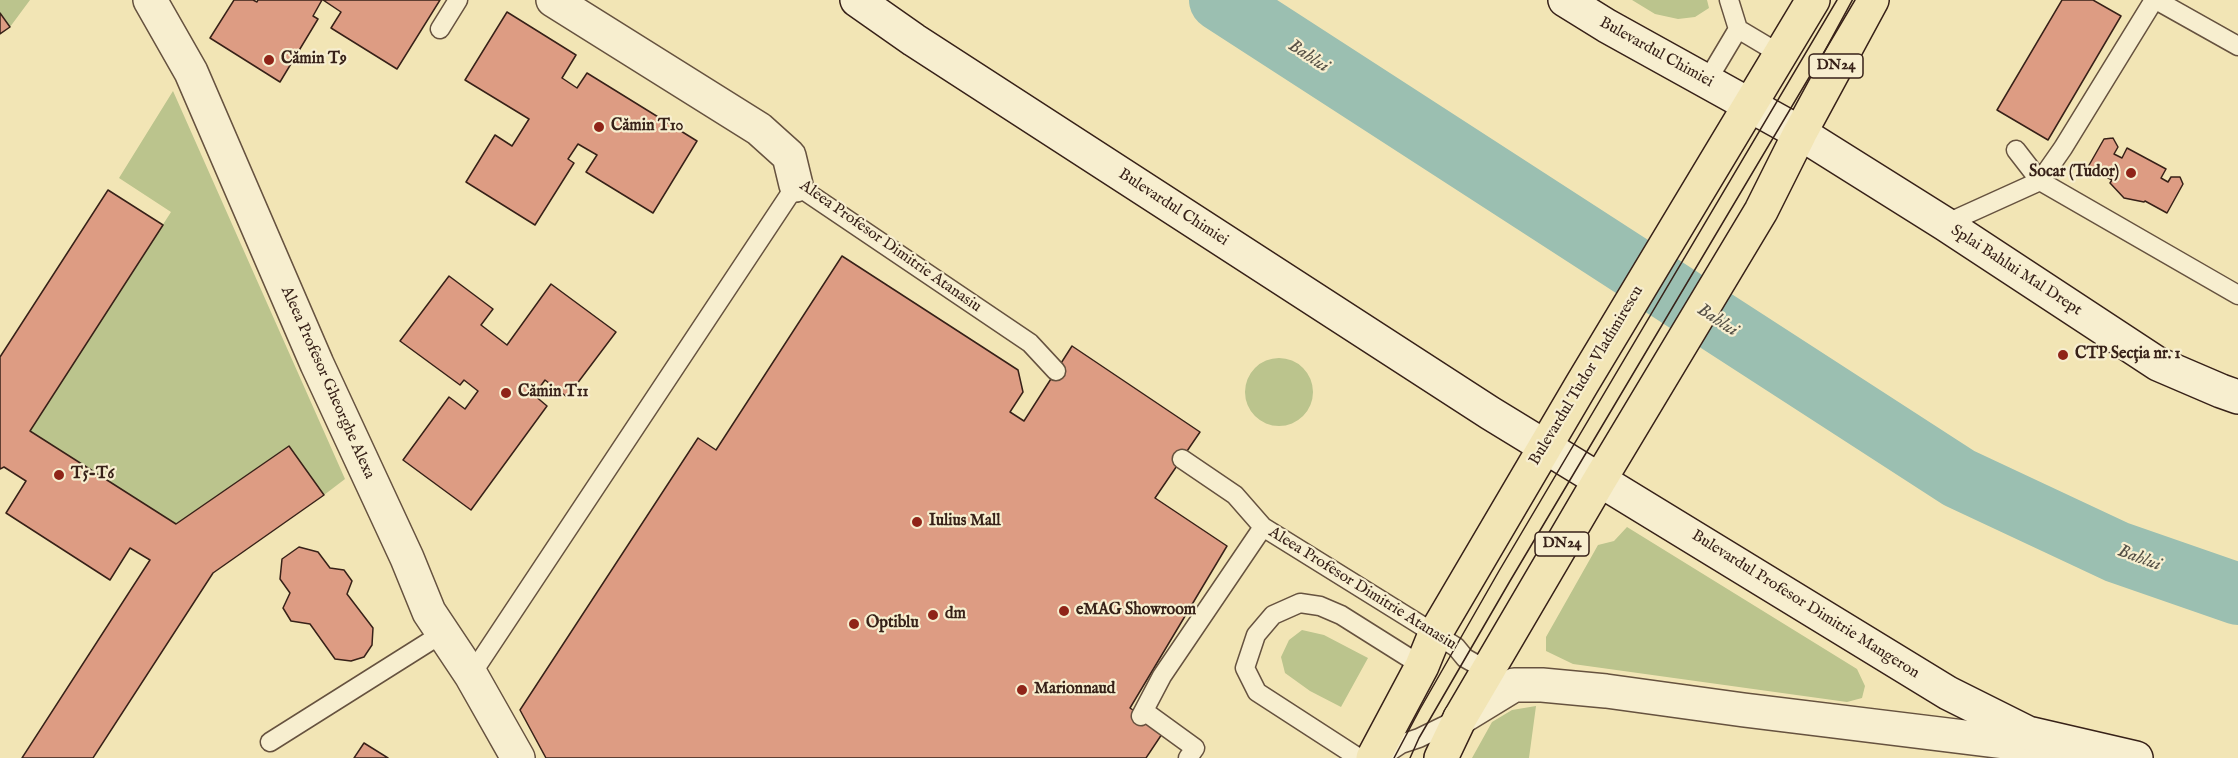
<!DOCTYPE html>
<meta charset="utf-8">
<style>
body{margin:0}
canvas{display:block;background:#f2e5b5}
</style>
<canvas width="2238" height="758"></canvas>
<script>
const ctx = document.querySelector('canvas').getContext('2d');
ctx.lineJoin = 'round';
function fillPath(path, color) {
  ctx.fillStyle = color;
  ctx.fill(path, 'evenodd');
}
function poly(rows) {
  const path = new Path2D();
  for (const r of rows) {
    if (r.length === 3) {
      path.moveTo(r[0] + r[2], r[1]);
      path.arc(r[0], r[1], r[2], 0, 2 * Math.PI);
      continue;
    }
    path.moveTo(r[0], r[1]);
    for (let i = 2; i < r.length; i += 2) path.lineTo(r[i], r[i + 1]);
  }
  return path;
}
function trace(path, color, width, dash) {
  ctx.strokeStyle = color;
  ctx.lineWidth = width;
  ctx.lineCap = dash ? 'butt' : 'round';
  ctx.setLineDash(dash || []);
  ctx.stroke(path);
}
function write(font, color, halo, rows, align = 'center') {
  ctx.font = font + ' "IM FELL English",serif';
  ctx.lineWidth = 4.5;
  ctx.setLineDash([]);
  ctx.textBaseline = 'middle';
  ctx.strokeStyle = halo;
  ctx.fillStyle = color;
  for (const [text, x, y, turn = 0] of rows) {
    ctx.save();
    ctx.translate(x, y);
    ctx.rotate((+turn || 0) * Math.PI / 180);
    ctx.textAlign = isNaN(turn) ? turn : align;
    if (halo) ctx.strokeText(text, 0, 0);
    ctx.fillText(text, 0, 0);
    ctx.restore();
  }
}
const green = poly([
 [0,0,30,0,10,27,0,13],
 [1632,0,1707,0,1709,8,1695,17,1678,19,1655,14],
 [173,91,345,479,324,495,289,446,176,524,30,431,171,212,119,178],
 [1279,392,34],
 [1627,527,1857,669,1865,686,1862,698,1847,702,1573,664,1546,651,1546,637,1598,545,1614,541],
 [1302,630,1324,635,1368,658,1341,707,1310,691,1285,673,1281,657,1289,640],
 [1536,706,1529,758,1472,758,1492,722,1512,710]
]);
const river = poly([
 [1220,0,1959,478,2117,552,2238,594]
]);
const building = poly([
 [234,0,253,0,257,2,258,0,322,0,313,16,318,19,280,82,210,38,234,0],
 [323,0,440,0,397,69,331,28,341,12,323,0],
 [2062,0,2093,0,2121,16,2048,140,1997,110,2062,0],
 [507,12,576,55,562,78,577,88,587,73,697,141,653,213,586,172,597,155,578,144,568,159,574,163,535,225,466,182,495,135,512,146,529,119,465,80,507,12],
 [0,13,10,27,0,34,0,13],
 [2113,138,2118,147,2114,154,2122,158,2127,148,2166,169,2161,178,2168,182,2171,177,2180,177,2183,184,2167,213,2145,201,2144,202,2124,198,2110,183,2112,180,2088,167,2104,139,2113,138],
 [108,190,163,225,30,431,176,524,289,446,324,495,213,573,93,758,22,758,150,560,130,548,110,580,6,513,26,481,4,467,0,469,0,357,108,190],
 [842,256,1018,370,1023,392,1010,412,1024,421,1072,346,1200,432,1155,498,1227,546,1130,708,1164,731,1146,758,546,758,520,710,698,438,716,450,842,256],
 [449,276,493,309,481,325,507,345,551,284,616,332,567,397,545,380,534,395,547,406,471,510,403,460,449,397,465,409,478,391,464,380,460,385,400,341,449,276],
 [299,547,318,552,330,568,344,570,352,581,347,594,373,628,372,645,364,657,351,661,335,659,310,624,291,621,283,608,290,593,280,579,282,559,299,547],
 [364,743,388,758,354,758,364,743]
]);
const lane = poly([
 [1729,0,1738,29,1780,54],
 [2156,0,2238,46],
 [440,29,458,0],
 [1707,81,1738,29],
 [2016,150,2040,181,2238,295],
 [1945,224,2040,181,2063,148,2154,0],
 [1182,459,1235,495,1263,527,1456,647,1465,658,1488,671],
 [471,675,796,185,1030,343,1056,371],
 [1144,711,1195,748,1188,758],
 [1141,716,1162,676,1263,527],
 [270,742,443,633],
 [1359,758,1257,692,1245,668,1256,635,1273,615,1300,603,1320,606,1341,615,1422,666],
 [1380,758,1401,744,1419,738,1458,719]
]);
const street = poly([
 [150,0,191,72,317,364,407,558,429,612,471,675,518,758],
 [553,0,759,129,789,156,796,185],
 [1460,718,1514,685,1542,685,1606,691,1744,710,2054,748]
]);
const secondary = poly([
 [857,0,914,40,1490,413,1948,693,2028,733,2136,758],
 [1565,0,1607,26,1800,133,1945,224,2158,364,2221,391,2238,397]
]);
const primary = poly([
 [1373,758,1422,666,1435,634,1582,384,1813,0],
 [1441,758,1460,718,1599,481,1761,211,1800,133,1872,0]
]);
const tram = poly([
 [1394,758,1420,709,1499,571,1837,0],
 [1410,758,1419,738,1510,581,1855,0]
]);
const markers = [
 [269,60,6,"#8f2418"],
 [599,127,6,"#8f2418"],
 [2131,173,6,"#8f2418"],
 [2063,355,6,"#8f2418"],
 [506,393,6,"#8f2418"],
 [59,475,6,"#8f2418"],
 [917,522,6,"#8f2418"],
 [1064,611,6,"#8f2418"],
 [933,615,6,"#8f2418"],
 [854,624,6,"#8f2418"],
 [1022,690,6,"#8f2418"]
];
const shields = [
 [1836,66,54],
 [1562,544,54]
];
const shieldNames = [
 ["DN24",1836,66],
 ["DN24",1562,544]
];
const streetNames = [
 ["Bulevardul Chimiei",1656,53,29],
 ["Bulevardul Chimiei",1173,208,33],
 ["Aleea Profesor Dimitrie Atanasiu",890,247,35],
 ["Splai Bahlui Mal Drept",2016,271,33],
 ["Bulevardul Tudor Vladimirescu",1587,376,-59],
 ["Aleea Profesor Gheorghe Alexa",327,383,66],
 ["Aleea Profesor Dimitrie Atanasiu",1362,589,32],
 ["Bulevardul Profesor Dimitrie Mangeron",1805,605,32]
];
const poiNames = [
 ["Cămin T9",281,60],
 ["Cămin T10",611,127],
 ["Socar (Tudor)",2119,173,"right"],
 ["CTP Secția nr. 1",2075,355],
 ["Cămin T11",518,393],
 ["T5-T6",71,475],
 ["Iulius Mall",929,522],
 ["eMAG Showroom",1076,611],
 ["dm",945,615],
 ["Optiblu",866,624],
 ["Marionnaud",1034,690]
];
const waterNames = [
 ["Bahlui",1308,57,33],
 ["Bahlui",1717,321,33],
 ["Bahlui",2139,559,20]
];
fillPath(green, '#bbc48d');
trace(river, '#9bbfb1', 62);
fillPath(building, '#dd9c83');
trace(building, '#372118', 1.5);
trace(lane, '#66523f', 21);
trace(street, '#66523f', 36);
trace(secondary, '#372118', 36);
trace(primary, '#372118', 36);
trace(lane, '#f7eecf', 18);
trace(street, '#f7eecf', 33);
trace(secondary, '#f7eecf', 33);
trace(primary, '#f2e5b5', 33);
trace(tram, '#372118', 1.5);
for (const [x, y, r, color] of markers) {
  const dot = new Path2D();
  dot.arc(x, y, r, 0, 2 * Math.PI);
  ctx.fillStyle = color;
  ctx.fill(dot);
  trace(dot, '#f7eecf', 2);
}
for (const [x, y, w] of shields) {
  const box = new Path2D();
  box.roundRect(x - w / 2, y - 12, w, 24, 4.5);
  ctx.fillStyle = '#f7eecf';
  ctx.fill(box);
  trace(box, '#372118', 1.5);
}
write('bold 15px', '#372118', null, shieldNames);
write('16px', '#372118', '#f7eecf', streetNames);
write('bold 16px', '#372118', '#f7eecf', poiNames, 'left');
write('italic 18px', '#555046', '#f7eecf', waterNames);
</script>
